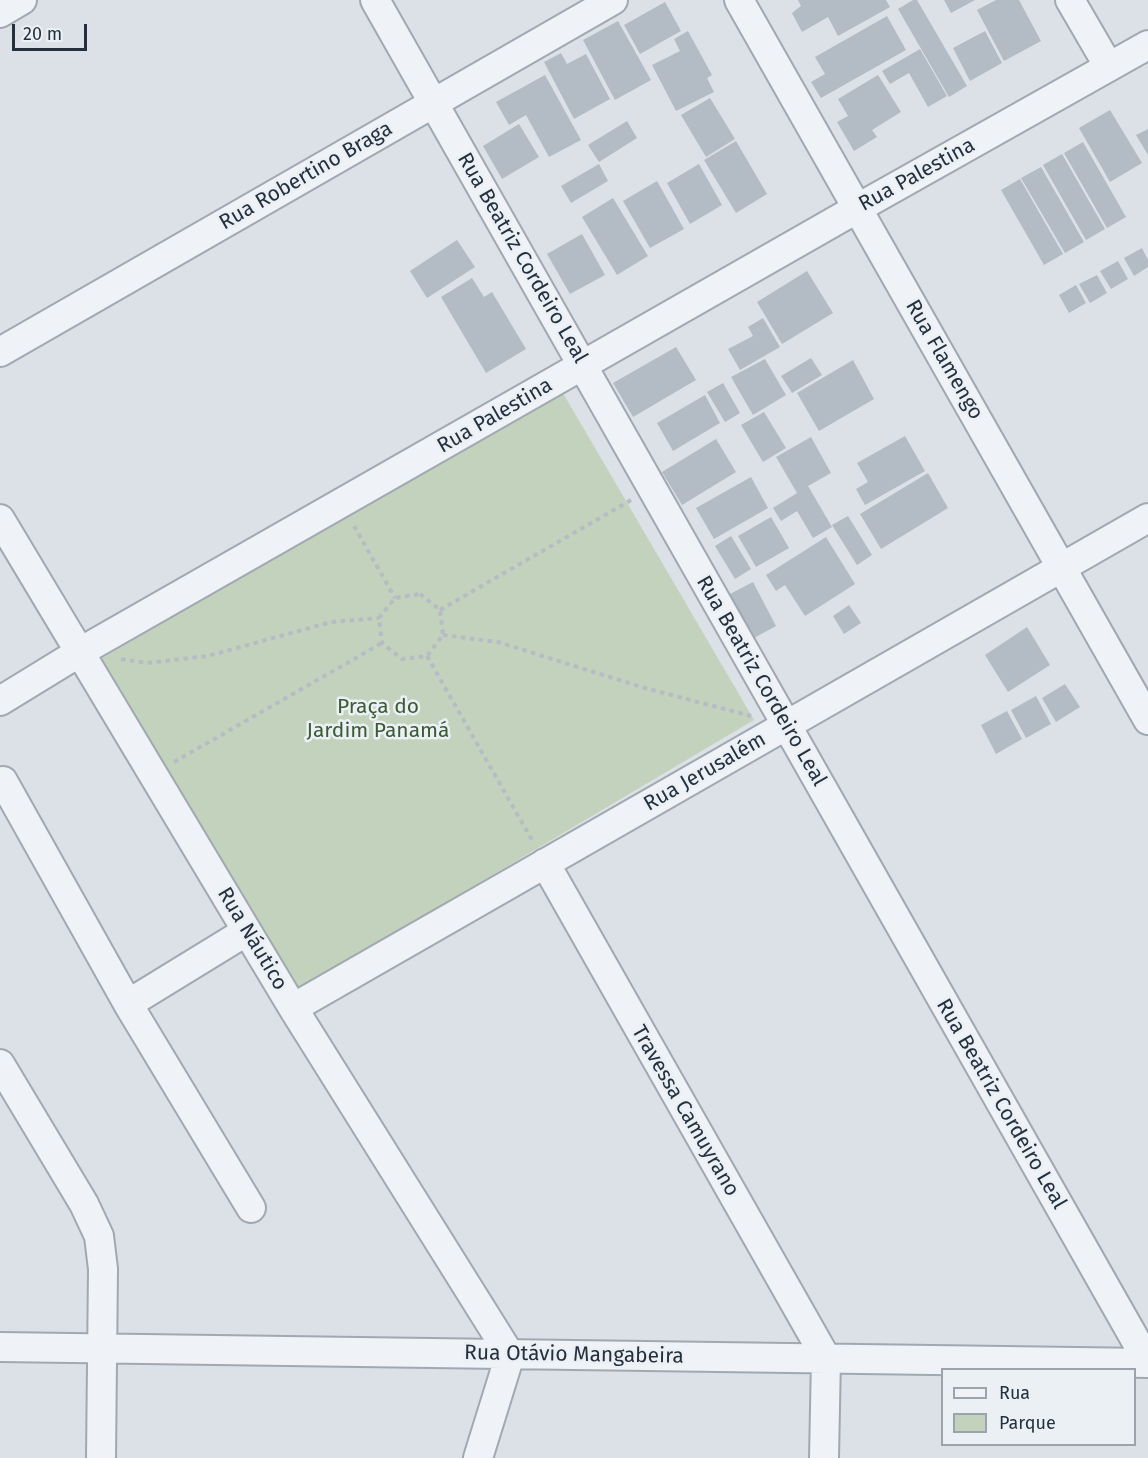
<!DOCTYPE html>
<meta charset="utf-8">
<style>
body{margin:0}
#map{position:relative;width:1148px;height:1458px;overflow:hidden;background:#dce1e7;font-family:"Fira Sans",sans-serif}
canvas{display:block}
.legend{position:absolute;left:941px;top:1368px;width:195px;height:78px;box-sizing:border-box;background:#ebf0f5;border:2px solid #9ca3ac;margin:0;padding:8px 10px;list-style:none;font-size:18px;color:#25303f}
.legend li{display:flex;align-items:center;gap:12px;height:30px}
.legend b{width:30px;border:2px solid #9ca3ac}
.scale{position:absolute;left:12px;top:24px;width:75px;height:27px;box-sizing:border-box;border:3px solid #25303f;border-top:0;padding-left:8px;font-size:18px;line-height:21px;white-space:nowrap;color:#25303f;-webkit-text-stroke:4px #ebf0f5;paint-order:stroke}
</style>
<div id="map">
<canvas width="1148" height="1458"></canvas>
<ul class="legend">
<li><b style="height:8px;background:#eff2f6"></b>Rua</li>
<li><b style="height:16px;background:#c3d2bd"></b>Parque</li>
</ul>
<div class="scale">20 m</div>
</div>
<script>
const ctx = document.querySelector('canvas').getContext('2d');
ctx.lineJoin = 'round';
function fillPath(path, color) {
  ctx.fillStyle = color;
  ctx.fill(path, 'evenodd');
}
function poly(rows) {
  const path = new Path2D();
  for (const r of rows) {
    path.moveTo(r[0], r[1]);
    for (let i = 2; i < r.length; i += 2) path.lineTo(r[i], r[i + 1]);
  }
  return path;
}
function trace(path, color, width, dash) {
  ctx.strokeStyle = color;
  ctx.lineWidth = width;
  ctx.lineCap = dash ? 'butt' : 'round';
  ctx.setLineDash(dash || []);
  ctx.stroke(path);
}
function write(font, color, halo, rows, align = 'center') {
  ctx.font = font + ' "Fira Sans",sans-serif';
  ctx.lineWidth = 5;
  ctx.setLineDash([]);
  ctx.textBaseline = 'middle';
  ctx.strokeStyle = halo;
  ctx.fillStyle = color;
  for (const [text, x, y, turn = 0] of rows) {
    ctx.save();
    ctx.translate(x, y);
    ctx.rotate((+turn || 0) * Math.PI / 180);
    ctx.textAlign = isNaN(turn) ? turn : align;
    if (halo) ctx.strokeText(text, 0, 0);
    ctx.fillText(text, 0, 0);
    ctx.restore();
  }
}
const green = poly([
 [560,388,754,720,295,992,101,659]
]);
const building = poly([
 [798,0,886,0,890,7,838,36,828,17,802,32,792,13,801,6],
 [913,0,917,0,967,86,949,97,898,9],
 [944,0,975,0,951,13],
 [996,0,1019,0,1041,41,1004,61,977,10],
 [665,2,681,31,640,54,624,25],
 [887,16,906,50,821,98,811,82,825,74,815,57],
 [618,21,651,80,615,100,583,40],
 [688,31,712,75,707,78,714,92,676,111,652,65,680,51,674,39],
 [985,31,1002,63,970,81,953,48],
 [920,49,947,96,928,107,909,73,890,84,882,71],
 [561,53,567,64,586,54,610,99,574,119,544,62],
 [545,75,581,140,549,157,526,115,509,125,496,102],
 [878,75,901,112,872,130,877,137,854,151,837,122,848,116,838,99],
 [710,98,735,139,706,157,681,115],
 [1110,110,1142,163,1110,182,1079,128],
 [627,121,637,138,599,162,588,145],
 [519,124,539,157,502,179,483,146],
 [1148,129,1148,155,1136,135],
 [736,141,767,194,736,213,704,160],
 [1083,142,1126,217,1107,228,1064,153],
 [1062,154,1105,229,1086,240,1043,165],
 [599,164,608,181,571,203,561,186],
 [699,164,722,205,690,224,667,183],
 [1041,167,1084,242,1065,253,1021,178],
 [1020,179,1063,254,1044,265,1001,190],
 [657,181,684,229,650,248,623,201],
 [613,198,648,256,617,275,582,217],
 [582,234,605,275,570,294,547,254],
 [457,240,475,267,427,298,410,271],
 [1142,248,1148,260,1148,267,1134,276,1124,258],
 [1118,261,1128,279,1111,289,1100,271],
 [807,271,833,313,782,344,757,302],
 [1097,275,1107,293,1090,303,1079,284],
 [472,278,484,297,492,292,526,349,486,373,441,297],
 [1076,285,1086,303,1069,313,1059,295],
 [763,318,780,347,740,370,728,349,753,336,748,327],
 [676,347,696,380,633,417,613,383],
 [811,358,822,375,792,393,781,376],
 [765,359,786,395,753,415,731,377],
 [853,360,874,399,819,431,797,393],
 [723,383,740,413,725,422,707,392],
 [705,395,720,423,673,451,657,423],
 [764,412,786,448,763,462,741,425],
 [905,436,925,471,865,505,856,489,868,482,857,463],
 [811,437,831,473,808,486,832,527,813,538,797,511,781,521,773,508,797,493,776,457],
 [716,439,736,472,682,505,662,472],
 [928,473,948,508,881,549,860,514],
 [751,477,768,508,714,539,696,508],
 [848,516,872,555,857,565,832,525],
 [771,517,789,548,756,567,738,536],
 [731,536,751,569,735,579,715,546],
 [826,537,855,584,805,616,785,585,776,591,766,575],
 [753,582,776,626,754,638,730,594],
 [849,605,861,623,844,634,833,616],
 [1027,627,1050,665,1008,692,985,655],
 [1065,684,1080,707,1056,722,1042,698],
 [1036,696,1051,724,1026,738,1011,710],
 [1007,711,1022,739,996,754,981,725]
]);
const path = poly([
 [354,526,395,598],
 [420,594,440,610,443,635,427,656,402,659,382,643,379,618,395,598,420,594],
 [440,610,631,500],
 [443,635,498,642,645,688,751,716],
 [427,656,532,840],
 [121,659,147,663,208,656,331,622,379,618],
 [174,762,382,643]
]);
const minor = poly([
 [375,0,1148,1362],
 [739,0,1148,720],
 [1070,0,1109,67],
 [0,13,22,0],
 [0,352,613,0],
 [0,519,293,1008,510,1355,478,1458],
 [0,701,80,652,858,208,1148,45],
 [3,781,128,1004,251,1208],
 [545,863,826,1358,824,1458],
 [128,1004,247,931],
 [293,1008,1148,518],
 [0,1064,84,1204,99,1236,103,1269,101,1458],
 [0,1347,1148,1363]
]);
const streetNames = [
 ["Rua Palestina",917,175,-29],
 ["Rua Robertino Braga",306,176,-30],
 ["Rua Beatriz Cordeiro Leal",522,258,60],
 ["Rua Flamengo",944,360,60],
 ["Rua Palestina",495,416,-30],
 ["Rua Beatriz Cordeiro Leal",761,681,60],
 ["Rua Jerusalém",705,772,-30],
 ["Rua Náutico",252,939,59],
 ["Rua Beatriz Cordeiro Leal",1001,1104,60],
 ["Travessa Camuyrano",685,1111,60],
 ["Rua Otávio Mangabeira",574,1355,1]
];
const parkNames = [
 ["Praça do",378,707],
 ["Jardim Panamá",378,731]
];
fillPath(green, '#c3d2bd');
fillPath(building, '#b3bbc4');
trace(minor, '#a1a8b1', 32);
trace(path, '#b6bcc3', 4, [4.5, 4.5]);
trace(minor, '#eff2f6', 28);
write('21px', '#25303f', '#ebf0f5', streetNames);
write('21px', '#3c5b31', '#ebf0f5', parkNames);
</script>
